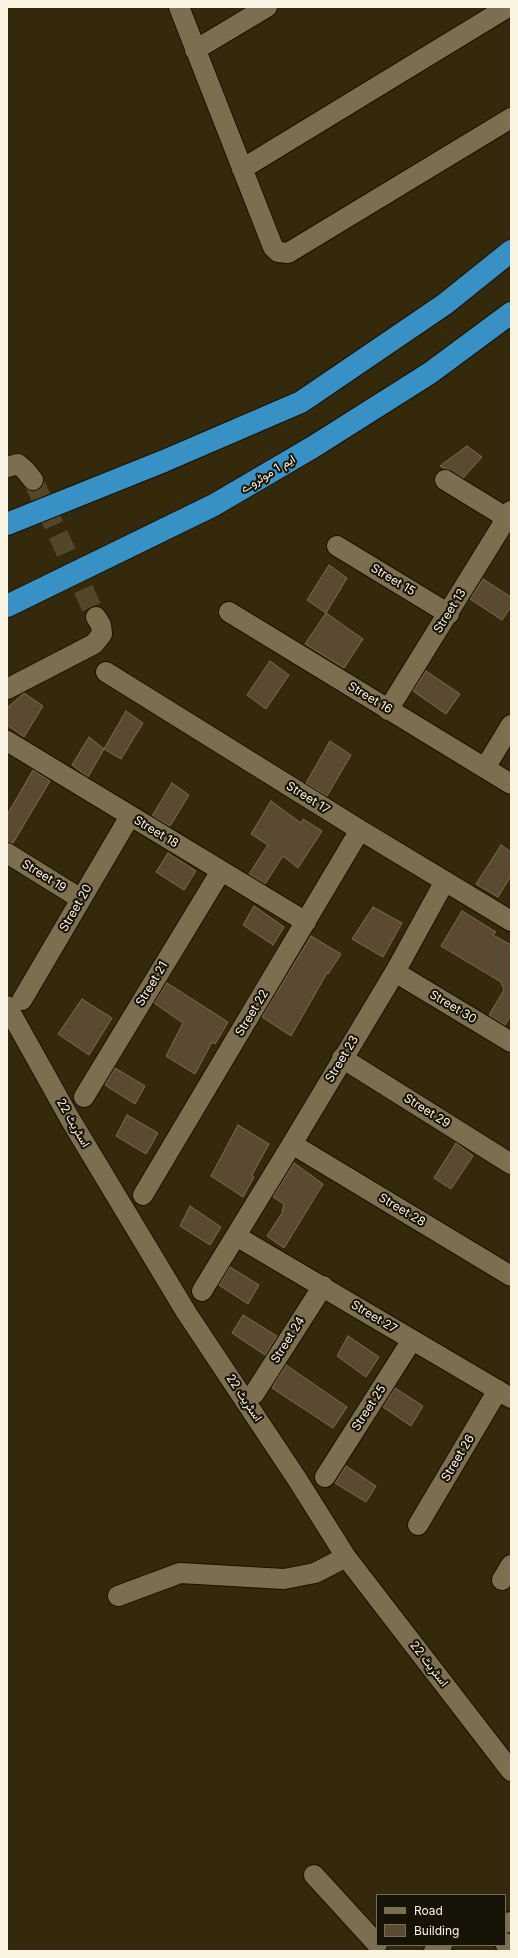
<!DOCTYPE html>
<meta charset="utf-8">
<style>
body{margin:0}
#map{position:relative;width:518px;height:1958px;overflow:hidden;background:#34290a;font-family:Inter,sans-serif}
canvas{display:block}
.frame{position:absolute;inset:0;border:8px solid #fbf4e3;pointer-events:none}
.legend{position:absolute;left:376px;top:1894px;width:130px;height:52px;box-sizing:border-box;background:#171206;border:1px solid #726c5e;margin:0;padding:5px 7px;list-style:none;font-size:12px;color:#fbf4e3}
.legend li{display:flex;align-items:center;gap:8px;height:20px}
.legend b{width:20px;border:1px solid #726c5e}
</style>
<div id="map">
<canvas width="518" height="1958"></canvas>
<div class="frame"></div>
<ul class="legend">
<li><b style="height:5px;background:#7c6f4f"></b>Road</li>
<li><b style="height:11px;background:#5b4a32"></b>Building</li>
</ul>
</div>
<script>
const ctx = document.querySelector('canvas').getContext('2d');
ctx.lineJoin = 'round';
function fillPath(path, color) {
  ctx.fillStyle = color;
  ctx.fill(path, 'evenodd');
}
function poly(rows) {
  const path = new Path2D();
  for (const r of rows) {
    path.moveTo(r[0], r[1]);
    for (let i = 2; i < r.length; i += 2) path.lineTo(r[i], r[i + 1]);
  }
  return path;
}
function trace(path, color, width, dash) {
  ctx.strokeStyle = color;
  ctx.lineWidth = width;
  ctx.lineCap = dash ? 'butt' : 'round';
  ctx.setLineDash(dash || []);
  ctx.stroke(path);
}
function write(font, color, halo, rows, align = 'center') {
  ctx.font = font + ' Inter,Vazirmatn,sans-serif';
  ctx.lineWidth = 4;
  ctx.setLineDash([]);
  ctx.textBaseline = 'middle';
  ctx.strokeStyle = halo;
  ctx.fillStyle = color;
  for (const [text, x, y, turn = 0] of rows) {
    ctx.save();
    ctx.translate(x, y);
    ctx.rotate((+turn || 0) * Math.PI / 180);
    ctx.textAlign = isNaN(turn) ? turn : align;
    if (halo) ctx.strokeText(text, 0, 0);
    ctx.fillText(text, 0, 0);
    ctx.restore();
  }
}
const building = poly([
 [467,446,482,457,463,478,440,466,467,446],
 [329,565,347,578,326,613,307,600,329,565],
 [483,579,511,597,511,607,502,620,470,599,483,579],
 [326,613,363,639,344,668,305,644,326,613],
 [270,661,289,675,266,709,247,695,270,661],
 [426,671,460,694,446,714,413,691,426,671],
 [24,693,43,706,24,737,7,725,7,708,24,693],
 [126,711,143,723,121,759,104,749,126,711],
 [89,737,104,749,88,777,72,765,89,737],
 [330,741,351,755,327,796,306,783,330,741],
 [33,770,50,781,13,843,7,842,7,815,33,770],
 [172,783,189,795,170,826,152,816,172,783],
 [271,801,301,823,303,819,322,831,298,868,283,856,265,884,249,874,268,845,251,834,271,801],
 [501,845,511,852,511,876,498,897,476,884,501,845],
 [168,853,196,871,184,890,156,872,168,853],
 [254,906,284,927,273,945,243,925,254,906],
 [373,907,402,923,383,957,352,939,373,907],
 [462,911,496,932,493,935,511,945,511,1015,505,1025,489,1015,504,990,501,982,441,946,462,911],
 [311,936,341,954,328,974,327,973,291,1036,262,1017,311,936],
 [167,983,228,1022,215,1044,212,1042,195,1074,166,1056,183,1023,154,1003,167,983],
 [82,999,112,1018,89,1055,58,1034,82,999],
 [115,1068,145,1086,135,1104,105,1085,115,1068],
 [127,1115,158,1133,146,1154,116,1136,127,1115],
 [238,1125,269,1144,252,1175,254,1177,243,1197,211,1176,238,1125],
 [456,1143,473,1156,451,1189,434,1178,456,1143],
 [294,1163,323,1184,284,1248,267,1236,282,1213,284,1204,273,1197,294,1163],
 [190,1206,221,1227,210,1245,180,1226,190,1206],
 [230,1267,259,1285,248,1304,219,1285,230,1267],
 [243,1315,277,1336,265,1355,232,1333,243,1315],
 [348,1336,379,1357,366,1377,337,1356,348,1336],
 [286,1365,347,1407,333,1428,272,1388,286,1365],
 [395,1388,423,1406,411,1426,383,1407,395,1388],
 [346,1466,376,1486,366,1502,335,1483,346,1466]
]);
const minorTunnel = poly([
 [33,480,96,617]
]);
const minor = poly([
 [179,7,273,247,278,252,288,253,511,118],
 [195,50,267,7],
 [242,169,508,7],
 [7,467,18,464,25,470,33,480],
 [445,480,507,518],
 [337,546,449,614],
 [229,612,511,784],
 [106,672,360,830,511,921],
 [7,689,94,644,102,634,101,625,96,617],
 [388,710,511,511],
 [7,741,306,922],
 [485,768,511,725],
 [7,853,81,899],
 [395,972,511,1042],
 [22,1000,130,816],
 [7,1006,70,1119,186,1312,297,1479,346,1557,511,1771],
 [342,1058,511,1164],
 [84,1097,221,871],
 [292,1144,511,1276],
 [143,1195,360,830],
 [236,1236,511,1398],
 [202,1291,292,1144,395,972,445,881],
 [254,1394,323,1286],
 [325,1477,412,1340],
 [418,1525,498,1390],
 [502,1580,511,1565],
 [118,1596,180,1573,284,1579,315,1573,346,1557],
 [314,1875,377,1944],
 [505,1923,511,1922],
 [505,1943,511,1951],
 [434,1951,442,1945]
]);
const highway = poly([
 [7,524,164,461,301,402,445,304,511,251],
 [7,606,214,505,313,447,430,373,511,313]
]);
const streetNames = [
 ["ایم 1 موٹروے",268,474,-31],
 ["Street 15",393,580,31],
 ["Street 13",450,611,-58],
 ["Street 16",370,698,31],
 ["Street 17",308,798,32],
 ["Street 18",156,832,31],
 ["Street 19",44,876,32],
 ["Street 20",76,908,-60],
 ["Street 21",152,984,-59],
 ["Street 30",453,1007,31],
 ["Street 22",252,1013,-59],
 ["Street 23",342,1059,-59],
 ["Street 29",427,1111,32],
 ["اسٹریٹ 22",73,1123,60],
 ["Street 28",402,1210,31],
 ["Street 27",374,1317,31],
 ["Street 24",288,1340,-58],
 ["اسٹریٹ 22",244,1398,56],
 ["Street 25",369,1408,-57],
 ["Street 26",458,1458,-59],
 ["اسٹریٹ 22",429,1664,52]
];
fillPath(building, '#5b4a32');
trace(building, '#7f6b4e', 1);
trace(minorTunnel, '#52472b', 20, [20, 10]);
trace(minor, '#1a1200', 22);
trace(highway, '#1a1200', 24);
trace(minor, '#7c6f4f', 20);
trace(highway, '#3891c5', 22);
write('12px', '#fbf4e3', '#171206', streetNames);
</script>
